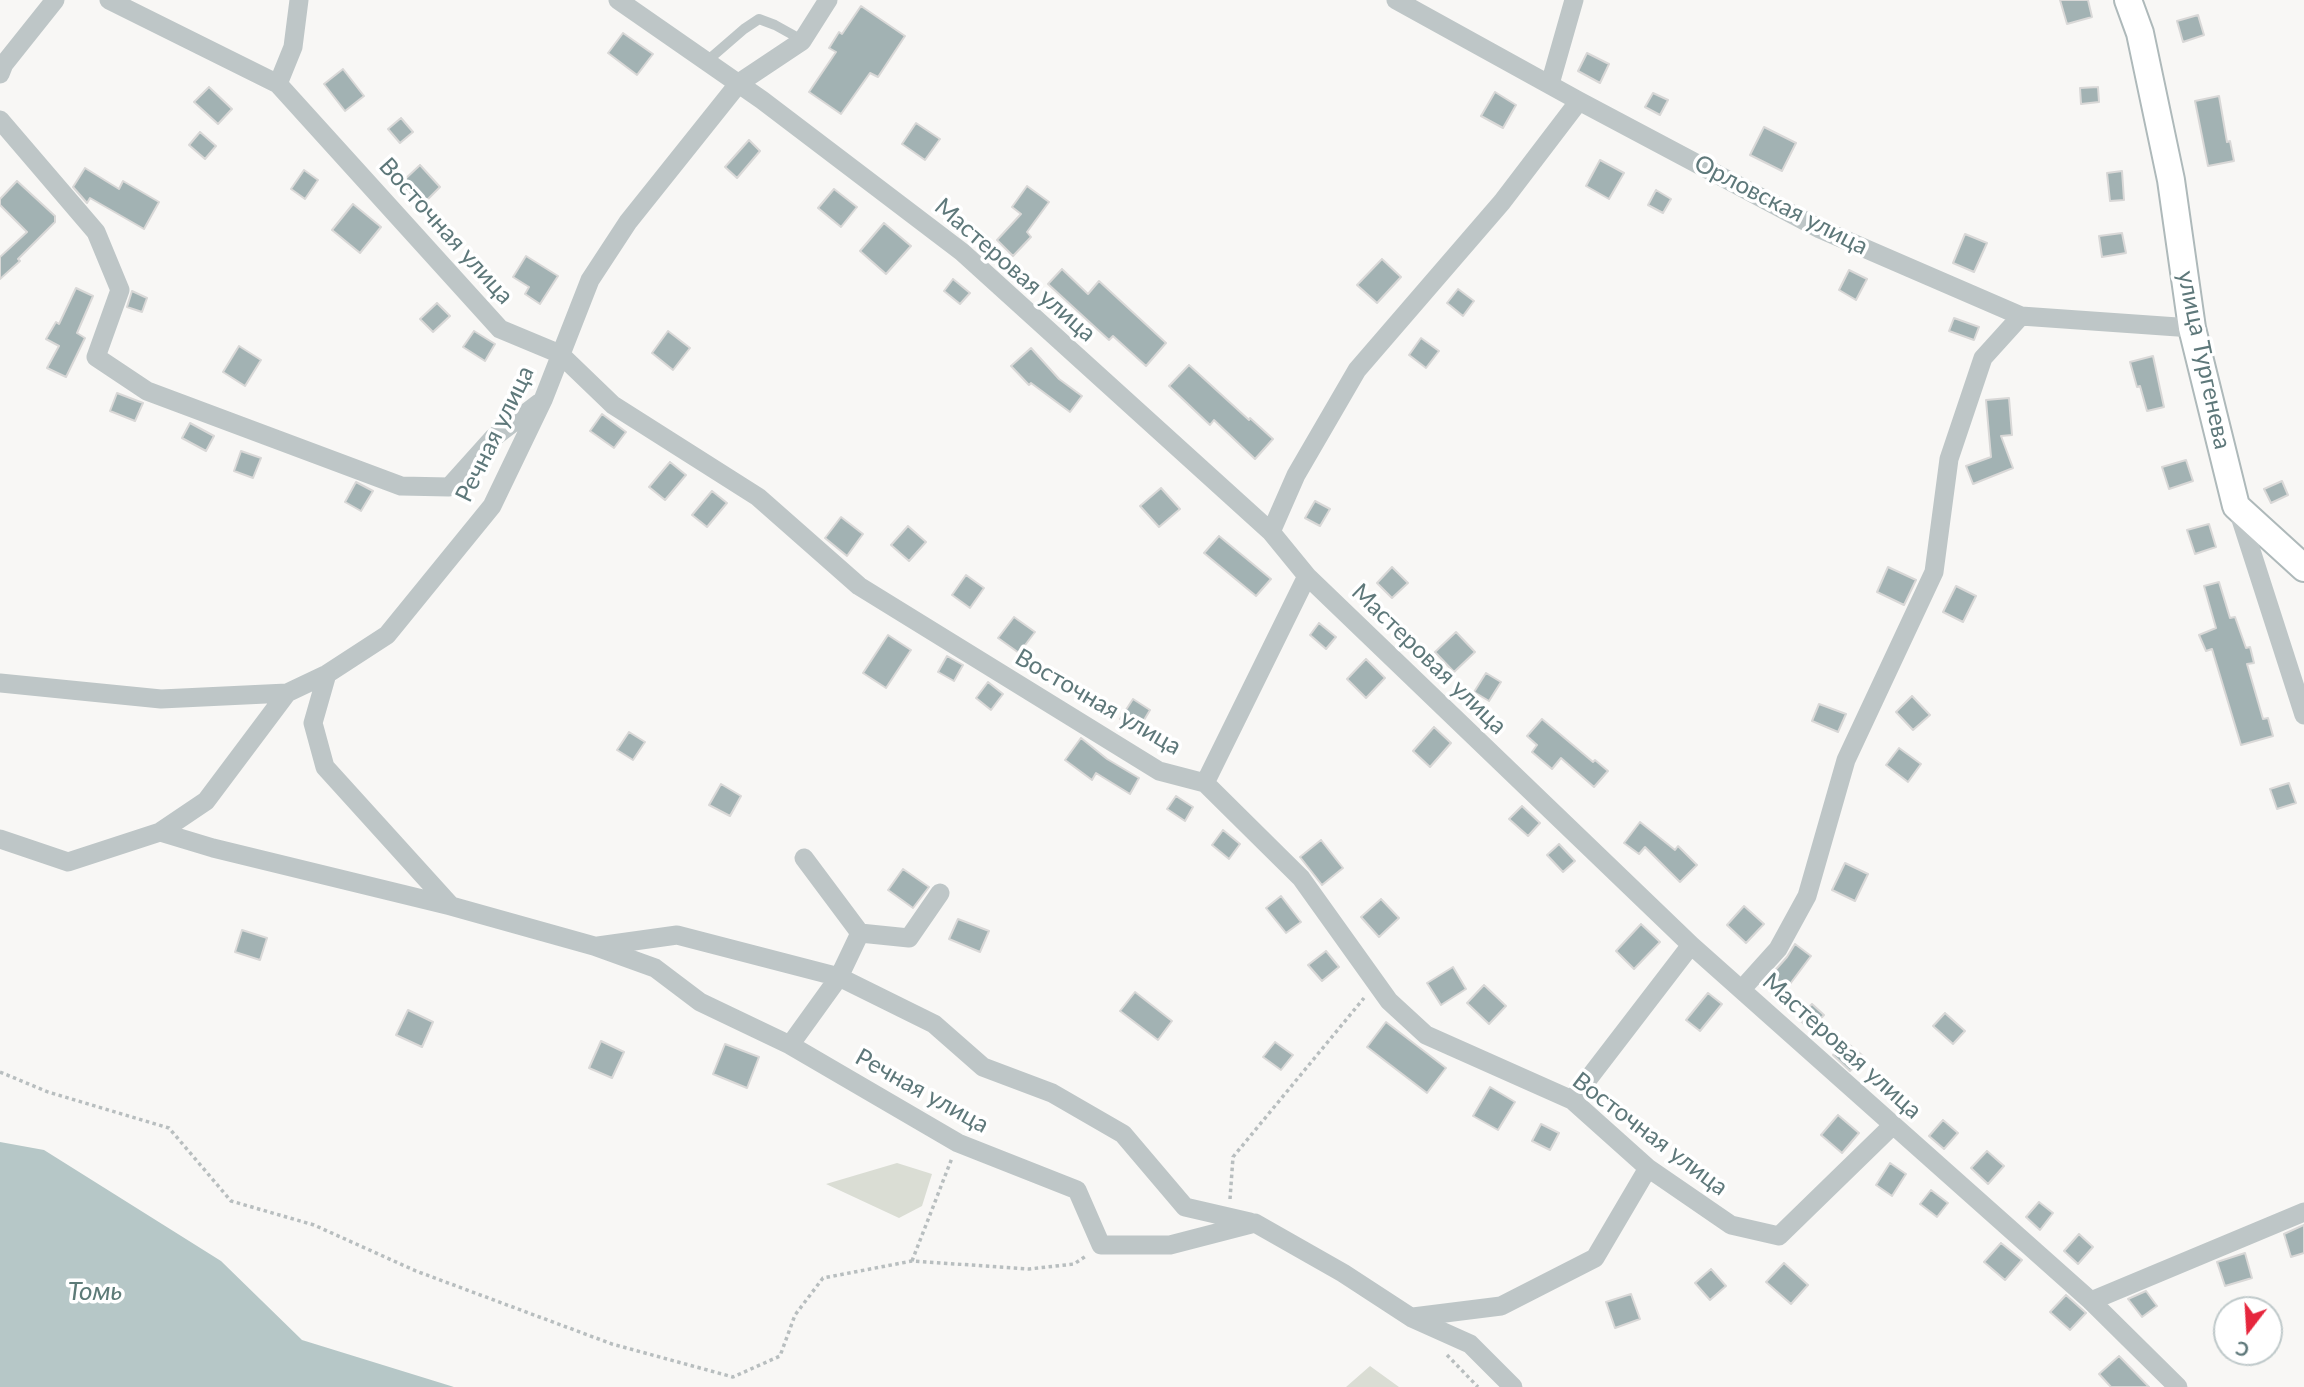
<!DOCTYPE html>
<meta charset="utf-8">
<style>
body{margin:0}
#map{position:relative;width:2304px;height:1387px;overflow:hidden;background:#f8f7f5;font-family:Lato,sans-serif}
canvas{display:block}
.north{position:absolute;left:2213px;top:1296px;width:70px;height:70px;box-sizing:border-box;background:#fff;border:2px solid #bfc9ca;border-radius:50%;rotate:197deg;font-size:19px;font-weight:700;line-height:28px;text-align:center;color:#5e787a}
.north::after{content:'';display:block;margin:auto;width:24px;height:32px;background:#e6263d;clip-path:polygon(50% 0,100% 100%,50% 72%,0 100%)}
</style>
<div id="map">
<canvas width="2304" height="1387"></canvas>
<div class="north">С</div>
</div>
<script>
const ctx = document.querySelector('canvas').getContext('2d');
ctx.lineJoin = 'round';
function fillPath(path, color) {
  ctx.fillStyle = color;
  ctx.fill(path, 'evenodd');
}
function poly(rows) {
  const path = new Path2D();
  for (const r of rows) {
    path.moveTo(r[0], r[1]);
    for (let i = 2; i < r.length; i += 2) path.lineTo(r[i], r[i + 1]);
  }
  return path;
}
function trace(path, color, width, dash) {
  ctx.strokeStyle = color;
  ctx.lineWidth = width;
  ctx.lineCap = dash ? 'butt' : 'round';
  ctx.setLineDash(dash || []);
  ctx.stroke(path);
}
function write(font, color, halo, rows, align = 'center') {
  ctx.font = font + ' Lato,sans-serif';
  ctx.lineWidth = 7;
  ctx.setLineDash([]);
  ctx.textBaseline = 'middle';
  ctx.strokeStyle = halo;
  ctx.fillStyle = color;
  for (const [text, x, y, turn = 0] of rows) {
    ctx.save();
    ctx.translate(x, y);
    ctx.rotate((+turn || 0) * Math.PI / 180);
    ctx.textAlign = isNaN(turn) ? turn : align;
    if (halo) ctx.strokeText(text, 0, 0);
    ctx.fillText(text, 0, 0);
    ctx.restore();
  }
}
const green = poly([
 [897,1163,932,1174,922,1206,899,1218,826,1184],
 [1370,1366,1399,1387,1346,1387]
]);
const water = poly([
 [0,1142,44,1150,221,1261,302,1340,454,1387,0,1387]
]);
const building = poly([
 [2060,0,2088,0,2092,17,2067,24,2060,0],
 [861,6,905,36,878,77,870,73,841,114,809,92,836,52,829,48,839,32,842,34,861,6],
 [2198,15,2204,35,2183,42,2177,21,2198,15],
 [623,33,653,54,637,75,608,53,623,33],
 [1587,53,1609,64,1600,83,1578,71,1587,53],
 [343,69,364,96,345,111,324,84,343,69],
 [209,87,232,109,218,124,194,102,209,87],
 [2098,87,2099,102,2081,104,2080,88,2098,87],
 [1495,92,1516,105,1503,128,1481,116,1495,92],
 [1653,93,1668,100,1660,115,1645,107,1653,93],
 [2219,96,2227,142,2230,141,2234,161,2208,166,2195,101,2219,96],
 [401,118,413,132,400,143,388,129,401,118],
 [916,123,940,139,925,160,902,144,916,123],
 [1764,127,1796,143,1782,171,1750,155,1764,127],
 [200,132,216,146,205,159,189,145,200,132],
 [749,140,760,151,737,178,725,167,749,140],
 [1600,160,1624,173,1609,199,1586,186,1600,160],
 [420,165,440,187,422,205,401,183,420,165],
 [85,168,119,189,123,181,159,202,144,229,90,198,87,203,73,187,85,168],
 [304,170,318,180,305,199,291,189,304,170],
 [2122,171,2124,200,2110,201,2107,173,2122,171],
 [17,181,55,216,55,222,18,259,20,261,0,279,0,257,27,232,0,205,0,199,17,181],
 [1027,186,1049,202,1027,232,1031,237,1013,256,997,240,1021,214,1012,207,1027,186],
 [834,189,857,207,841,227,818,208,834,189],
 [1656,190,1671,199,1663,213,1648,205,1656,190],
 [353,204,381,227,360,253,332,230,353,204],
 [884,223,911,246,886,274,860,251,884,223],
 [2122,233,2126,253,2102,257,2099,236,2122,233],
 [1965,234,1987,243,1974,272,1953,263,1965,234],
 [526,256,558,276,540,304,525,294,529,287,513,277,526,256],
 [1382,259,1401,277,1377,303,1357,285,1382,259],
 [1062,269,1088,294,1099,281,1166,343,1146,366,1113,336,1109,340,1048,284,1062,269],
 [1849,270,1867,279,1856,300,1839,290,1849,270],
 [953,279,970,293,960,304,944,291,953,279],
 [76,288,93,296,77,333,85,338,66,377,47,368,59,346,46,339,56,322,59,324,76,288],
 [1458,289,1474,301,1463,316,1447,303,1458,289],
 [132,291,147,298,142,312,127,307,132,291],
 [437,303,450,316,433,332,420,319,437,303],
 [1954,318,1979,327,1974,340,1949,331,1954,318],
 [474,331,495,344,485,361,463,347,474,331],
 [668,331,690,348,673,370,652,353,668,331],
 [1421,338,1439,351,1426,368,1409,355,1421,338],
 [239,346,261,360,245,386,223,372,239,346],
 [1031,348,1059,379,1082,396,1070,412,1031,383,1029,385,1011,366,1031,348],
 [2153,356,2164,407,2147,411,2140,386,2137,387,2130,362,2153,356],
 [1189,365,1249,420,1250,418,1273,439,1255,459,1214,420,1210,425,1169,386,1189,365],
 [117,393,143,403,135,421,110,411,117,393],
 [2009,398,2012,435,2001,436,2013,468,1973,484,1966,466,1991,457,1986,400,2009,398],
 [602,414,626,432,614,448,590,431,602,414],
 [190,423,214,436,206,451,182,438,190,423],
 [241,451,261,458,253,478,234,471,241,451],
 [2186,460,2193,481,2169,489,2162,467,2186,460],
 [670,462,686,475,665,500,649,487,670,462],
 [2282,481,2288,495,2271,503,2264,489,2282,481],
 [356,482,373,491,361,511,345,502,356,482],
 [1161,488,1180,509,1159,527,1140,506,1161,488],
 [712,491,727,503,707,527,692,515,712,491],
 [1315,501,1330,509,1320,526,1305,518,1315,501],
 [841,517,863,534,847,556,825,538,841,517],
 [2209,524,2216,547,2195,554,2187,530,2209,524],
 [908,526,926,542,909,561,891,545,908,526],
 [1219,536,1271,579,1256,596,1204,553,1219,536],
 [1392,567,1408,583,1392,598,1377,583,1392,567],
 [1888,567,1916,580,1904,605,1877,592,1888,567],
 [966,575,984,588,970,608,952,595,966,575],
 [2219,582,2230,618,2235,617,2246,648,2250,647,2254,663,2247,664,2263,719,2268,718,2273,736,2241,745,2212,649,2206,651,2199,635,2216,628,2204,586,2219,582],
 [1956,586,1976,596,1963,622,1943,612,1956,586],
 [1014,617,1035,632,1019,653,998,638,1014,617],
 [1319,623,1336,637,1326,649,1310,635,1319,623],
 [1456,632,1475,652,1454,672,1435,652,1456,632],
 [888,635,911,650,886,688,863,673,888,635],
 [947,656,963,665,954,681,938,672,947,656],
 [1366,659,1385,678,1366,698,1347,679,1366,659],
 [1486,673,1501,682,1489,701,1474,692,1486,673],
 [988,682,1003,694,991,710,976,698,988,682],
 [1912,696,1930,715,1913,730,1896,712,1912,696],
 [1133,699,1150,710,1138,730,1120,719,1133,699],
 [1819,704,1846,714,1838,732,1812,721,1819,704],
 [1542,719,1593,762,1595,760,1608,771,1594,787,1561,758,1552,769,1532,752,1537,745,1527,736,1542,719],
 [1434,727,1451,743,1430,767,1413,751,1434,727],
 [629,732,645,742,633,760,617,750,629,732],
 [1081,738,1107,759,1139,778,1130,794,1096,773,1092,780,1065,760,1081,738],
 [1899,748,1921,764,1908,782,1886,765,1899,748],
 [2289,783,2296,803,2277,809,2270,789,2289,783],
 [721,784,741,796,730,816,709,805,721,784],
 [1176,796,1193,807,1185,821,1167,809,1176,796],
 [1522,806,1540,823,1528,836,1509,819,1522,806],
 [1640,822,1675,850,1678,846,1697,865,1680,882,1645,847,1639,854,1624,843,1640,822],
 [1223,830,1240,844,1229,859,1212,845,1223,830],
 [1321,840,1343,868,1322,885,1300,857,1321,840],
 [1559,844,1575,861,1563,872,1547,855,1559,844],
 [1845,863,1868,874,1855,901,1832,890,1845,863],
 [903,869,929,887,913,908,888,890,903,869],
 [1281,896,1301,922,1286,933,1266,908,1281,896],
 [1381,899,1399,918,1379,937,1361,917,1381,899],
 [1744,906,1764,924,1746,943,1727,925,1744,906],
 [958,919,989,931,980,952,949,939,958,919],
 [1641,924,1660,942,1634,969,1616,951,1641,924],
 [242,930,267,938,260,960,235,952,242,930],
 [1795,944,1811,956,1787,988,1770,976,1787,957,1795,944],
 [1326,951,1339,967,1322,981,1308,965,1326,951],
 [1453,967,1466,989,1441,1005,1427,983,1453,967],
 [1484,985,1506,1006,1489,1024,1467,1003,1484,985],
 [1135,992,1172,1021,1158,1040,1120,1011,1135,992],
 [1708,993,1722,1004,1700,1031,1686,1020,1708,993],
 [1812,1004,1824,1015,1810,1030,1798,1018,1812,1004],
 [408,1010,433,1022,422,1047,396,1035,408,1010],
 [1945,1013,1965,1031,1953,1044,1933,1026,1945,1013],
 [1386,1022,1446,1068,1427,1093,1367,1047,1386,1022],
 [601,1041,624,1052,612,1078,589,1068,601,1041],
 [1845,1041,1863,1056,1850,1071,1833,1055,1845,1041],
 [1275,1042,1293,1055,1281,1070,1263,1057,1275,1042],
 [725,1044,759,1057,747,1088,713,1074,725,1044],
 [1490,1087,1515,1102,1498,1130,1473,1116,1490,1087],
 [1838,1115,1859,1133,1842,1153,1821,1135,1838,1115],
 [1943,1120,1958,1133,1944,1149,1929,1136,1943,1120],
 [1541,1124,1559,1133,1550,1150,1532,1141,1541,1124],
 [1987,1151,2004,1166,1988,1184,1971,1168,1987,1151],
 [1890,1163,1906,1174,1892,1196,1876,1185,1890,1163],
 [1931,1190,1948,1203,1937,1217,1920,1204,1931,1190],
 [2039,1202,2053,1213,2040,1230,2026,1217,2039,1202],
 [2304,1225,2304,1253,2291,1257,2284,1234,2304,1225],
 [2079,1234,2093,1247,2078,1264,2064,1251,2079,1234],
 [2001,1243,2022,1260,2005,1280,1984,1262,2001,1243],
 [2245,1253,2252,1278,2225,1286,2217,1262,2245,1253],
 [1784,1263,1808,1285,1791,1304,1766,1282,1784,1263],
 [1711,1269,1726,1286,1710,1300,1695,1283,1711,1269],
 [2146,1291,2157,1306,2142,1317,2128,1299,2146,1291],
 [1631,1294,1640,1319,1615,1328,1606,1302,1631,1294],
 [2066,1295,2086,1313,2070,1330,2050,1312,2066,1295],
 [2119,1356,2149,1387,2111,1387,2099,1374,2119,1356]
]);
const path = poly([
 [0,1072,48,1092,169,1128,231,1201,314,1225,416,1271,612,1344,733,1377,780,1356,795,1315,823,1278,912,1261,1029,1269,1074,1264,1086,1256],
 [1230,1199,1233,1157,1364,998],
 [912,1261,952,1158],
 [1447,1355,1478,1387]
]);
const lane = poly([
 [707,61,744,29,759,19,775,25,802,40]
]);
const street = poly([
 [109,0,278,84,500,329,560,354,613,405,758,497,859,586,1159,771,1205,783,1301,878,1389,1001,1426,1035,1572,1100,1648,1168,1731,1225,1779,1236,1892,1126],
 [618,0,762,100,962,252,1271,532,1307,576,1691,945,2091,1301,2178,1387],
 [1396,0,1579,101,1820,229,2021,316,2192,328],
 [0,74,4,64,55,0],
 [278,84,293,47,299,0],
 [1550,84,1574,0],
 [0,120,96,232,120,290,96,357,147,391,401,486,449,487,493,438,539,403],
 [2237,507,2304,715],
 [1271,532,1296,475,1357,370,1502,202,1579,101],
 [327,674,313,723,325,767,451,906],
 [0,683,161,699,287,693,327,674,387,635,492,506,543,400,590,280,628,222,739,83,802,41,828,0],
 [1205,783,1307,576],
 [160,832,213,848,451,906,594,946,655,968,700,1002,790,1045,958,1143,1077,1190,1101,1245,1170,1245,1255,1223,1343,1273,1412,1318,1470,1344,1513,1387],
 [0,839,68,862,160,832,206,801,287,693],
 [804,858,860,933],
 [598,946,677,935,839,977,934,1024,983,1067,1052,1093,1123,1134,1185,1207,1250,1222],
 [1742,989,1778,949,1807,896,1846,760,1934,572,1949,459,1983,358,2021,316],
 [790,1045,839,977,860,933,909,938,940,893],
 [1572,1100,1691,945],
 [2091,1301,2304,1212],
 [1413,1317,1501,1306,1595,1258,1648,1168]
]);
const secondary = poly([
 [2128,0,2140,33,2171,180,2192,328,2236,506,2304,568]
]);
const streetNames = [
 ["Орловская улица",1781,205,27],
 ["Восточная улица",446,231,48],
 ["Мастеровая улица",1015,270,41],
 ["улица Тургенева",2204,360,78],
 ["Речная улица",495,434,-64],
 ["Мастеровая улица",1429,659,44],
 ["Восточная улица",1098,702,30],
 ["Мастеровая улица",1842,1046,42],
 ["Речная улица",922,1091,29],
 ["Восточная улица",1650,1134,37]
];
const waterNames = [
 ["Томь",95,1292]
];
fillPath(green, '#daddd4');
fillPath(water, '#b6c7c7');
fillPath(building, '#a2b2b3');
trace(building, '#d9d8d7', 2);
trace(secondary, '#aeb9ba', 30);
trace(path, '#b8bebf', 3.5, [3.5, 3.5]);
trace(lane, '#bec6c7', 10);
trace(street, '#bec6c7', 19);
trace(secondary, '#fff', 26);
write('24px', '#5e787a', '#fff', streetNames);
write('italic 26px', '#5d7b78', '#fff', waterNames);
</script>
